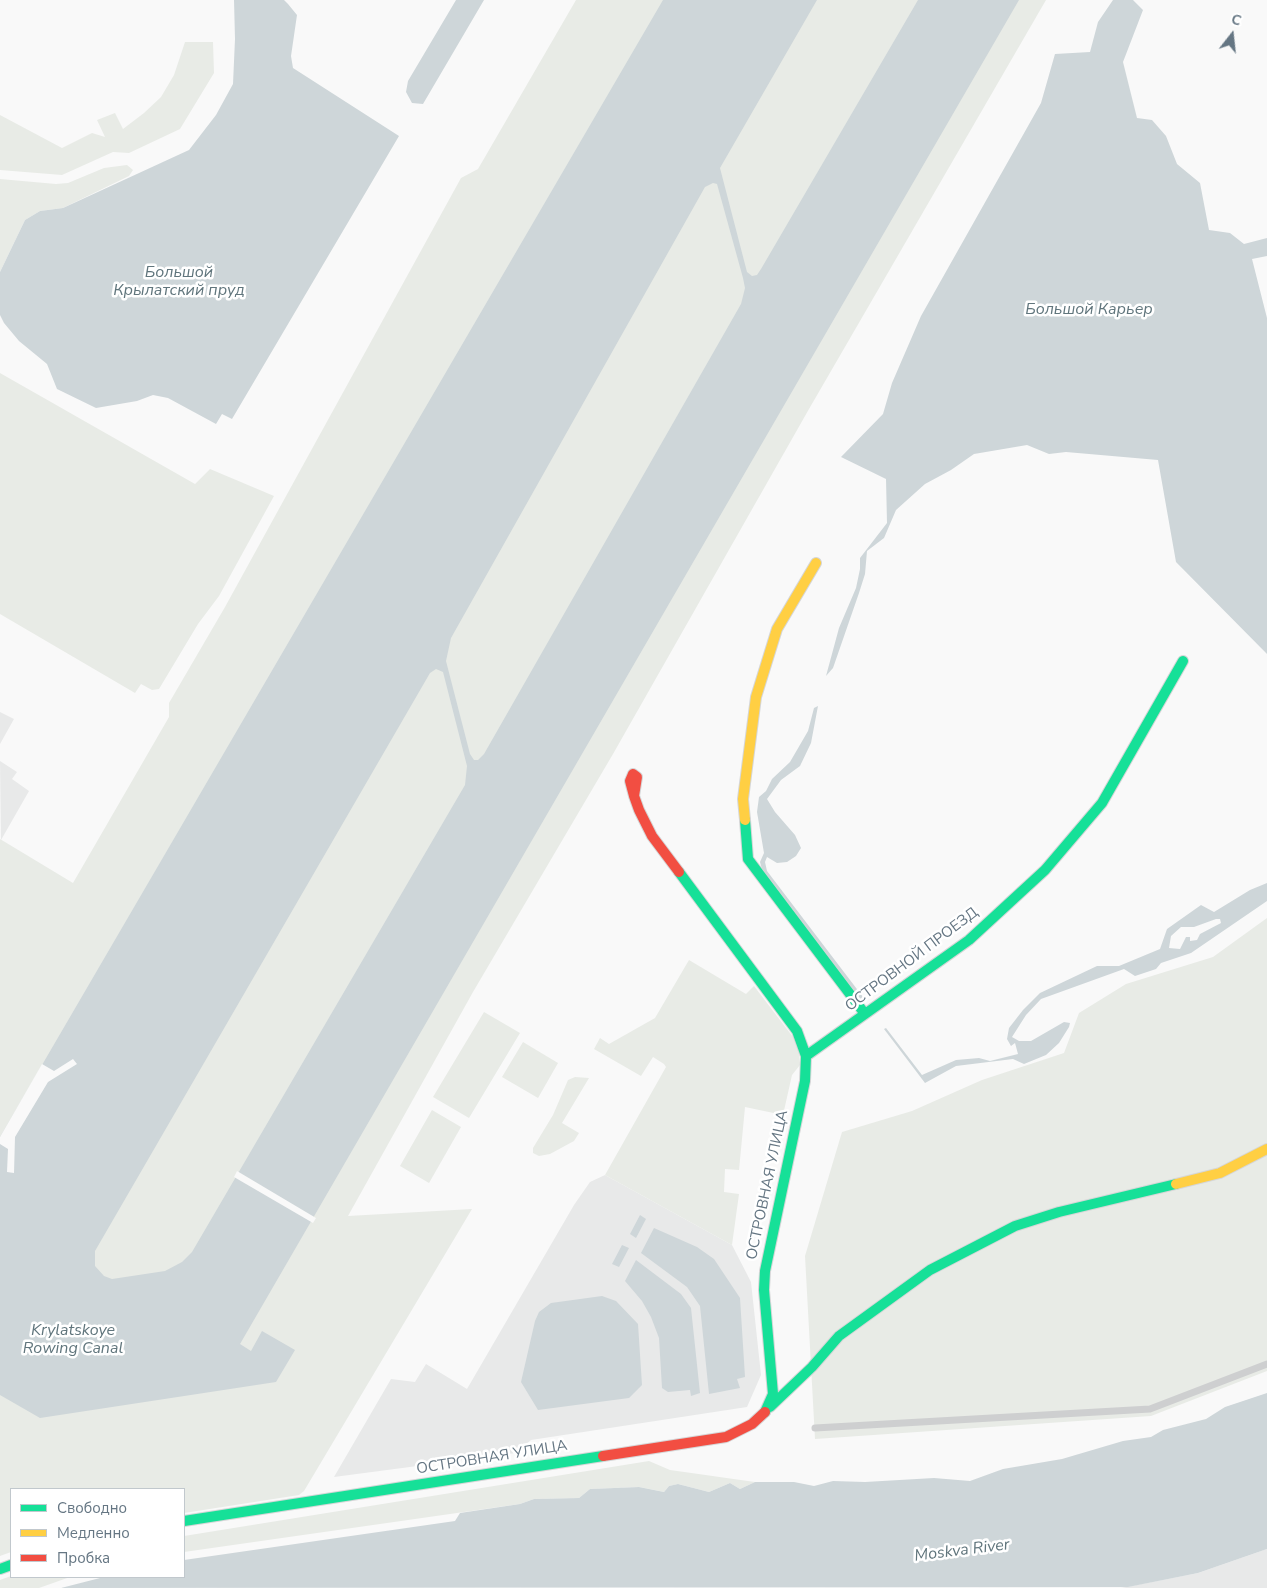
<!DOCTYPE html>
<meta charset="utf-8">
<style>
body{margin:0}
#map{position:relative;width:1267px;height:1588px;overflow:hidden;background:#f9f9f9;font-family:"Nunito Sans",sans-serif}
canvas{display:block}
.legend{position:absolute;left:10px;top:1488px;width:175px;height:90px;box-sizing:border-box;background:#fff;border:1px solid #c1c8cd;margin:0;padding:6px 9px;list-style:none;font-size:15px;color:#657683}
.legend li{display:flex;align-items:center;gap:10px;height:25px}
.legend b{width:25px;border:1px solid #c1c8cd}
.north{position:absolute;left:1207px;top:10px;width:50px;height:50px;-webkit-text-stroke:4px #fff;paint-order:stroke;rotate:16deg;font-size:14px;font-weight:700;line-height:20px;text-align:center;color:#657683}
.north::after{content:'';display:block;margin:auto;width:18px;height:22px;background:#657683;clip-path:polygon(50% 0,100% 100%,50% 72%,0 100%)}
</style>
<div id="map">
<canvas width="1267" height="1588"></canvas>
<ul class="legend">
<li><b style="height:6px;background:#16e098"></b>Свободно</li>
<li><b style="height:6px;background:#ffcf43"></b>Медленно</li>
<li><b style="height:6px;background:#f24e42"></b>Пробка</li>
</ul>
<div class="north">С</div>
</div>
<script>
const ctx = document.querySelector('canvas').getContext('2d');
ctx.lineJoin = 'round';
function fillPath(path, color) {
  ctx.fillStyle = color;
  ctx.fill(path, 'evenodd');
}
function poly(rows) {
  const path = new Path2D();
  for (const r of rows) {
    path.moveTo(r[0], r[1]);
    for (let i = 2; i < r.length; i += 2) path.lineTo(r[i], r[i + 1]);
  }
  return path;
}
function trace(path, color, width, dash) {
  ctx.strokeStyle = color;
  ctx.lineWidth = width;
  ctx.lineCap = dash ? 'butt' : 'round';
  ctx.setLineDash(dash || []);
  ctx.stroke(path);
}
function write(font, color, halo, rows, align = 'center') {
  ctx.font = font + ' "Nunito Sans",sans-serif';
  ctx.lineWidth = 5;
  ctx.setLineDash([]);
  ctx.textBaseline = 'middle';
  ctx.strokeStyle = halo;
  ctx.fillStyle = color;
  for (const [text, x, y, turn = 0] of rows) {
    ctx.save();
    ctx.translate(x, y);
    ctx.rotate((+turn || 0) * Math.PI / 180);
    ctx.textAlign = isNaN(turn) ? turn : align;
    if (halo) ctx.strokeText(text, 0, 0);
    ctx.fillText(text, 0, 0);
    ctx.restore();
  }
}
const built = poly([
 [0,712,14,719,0,744],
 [0,761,17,772,12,779,29,791,1,840],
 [605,1175,732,1245,751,1282,761,1375,747,1407,531,1440,516,1453,334,1477,391,1379,415,1382,426,1364,467,1389,574,1205,590,1182],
 [1267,1549,1267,1588,1121,1588,1198,1573]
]);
const green = poly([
 [576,0,1046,0,809,409,613,754,473,992,348,1216,472,1209,304,1491,299,1495,184,1513,184,1489,11,1489,11,1552,0,1556,0,839,73,883,169,717,169,703,225,607,461,178,478,169],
 [185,42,213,42,214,73,180,129,129,153,113,152,62,175,0,170,0,115,62,148,92,133,105,137,97,120,115,113,123,129,144,113,161,97,174,75],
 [127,165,133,170,129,176,63,208,40,211,25,220,0,272,0,179,56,184,68,183,104,168],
 [0,373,195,484,210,469,274,496,219,596,198,624,159,689,152,690,141,684,135,693,0,614],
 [1267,918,1267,1371,1151,1416,815,1439,805,1256,842,1132,912,1111,982,1080,1064,1053,1079,1013,1126,984,1213,957],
 [689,960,746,994,754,986,793,1037,799,1053,800,1065,792,1075,783,1115,745,1107,739,1170,725,1169,724,1192,739,1194,732,1245,605,1175,666,1067,664,1064,653,1057,641,1076,594,1049,600,1038,609,1044,655,1018],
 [484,1012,520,1033,469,1118,433,1097],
 [523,1042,558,1063,538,1098,502,1077],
 [575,1077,589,1078,562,1123,579,1133,574,1141,550,1154,539,1156,533,1153,533,1148,553,1115,568,1080],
 [432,1110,461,1127,429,1183,400,1166],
 [649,1461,670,1470,755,1482,740,1489,730,1483,709,1492,678,1484,669,1486,664,1492,639,1487,590,1489,579,1498,534,1499,520,1504,184,1552,184,1536],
 [11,1576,11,1577,70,1577,39,1588,0,1588,0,1580]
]);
const water = poly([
 [234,0,284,0,288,4,297,15,291,56,293,68,399,136,232,419,222,414,216,424,168,398,153,395,137,401,96,408,57,389,47,364,19,341,4,323,0,315,0,272,25,220,40,211,63,208,189,150,216,115,233,84,235,39],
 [456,0,484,0,423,104,412,103,406,92,408,81],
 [663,0,817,0,720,168,747,272,752,276,757,275,761,269,918,0,1019,0,240,1344,251,1351,262,1331,295,1350,276,1382,40,1418,0,1395,0,1137],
 [713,183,717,184,743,278,745,288,741,304,484,754,478,760,474,760,470,754,446,661,451,638,705,187],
 [436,669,443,672,467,766,465,785,192,1252,182,1262,165,1271,112,1279,104,1276,95,1266,95,1251,430,673],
 [1113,0,1133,0,1143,10,1123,62,1137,118,1152,120,1166,136,1177,164,1200,183,1209,230,1230,233,1244,244,1267,238,1267,256,1252,259,1267,318,1267,654,1176,562,1158,460,1066,452,1049,454,1027,445,974,454,951,470,925,484,896,510,884,538,867,551,865,574,859,593,833,668,826,676,839,628,856,588,860,569,860,558,887,523,886,479,841,457,883,414,892,383,921,316,1041,103,1055,54,1090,52,1098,22],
 [818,706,811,743,800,766,781,780,767,799,775,812,795,835,801,848,796,856,787,862,777,863,767,857,765,862,767,871,866,1001,862,1005,763,873,760,862,764,853,757,812,759,797,766,791,772,779,790,762,808,731,814,708],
 [1267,883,1267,901,1191,953,1161,963,1156,969,1135,976,1124,969,1041,999,1026,1015,1012,1037,1019,1041,1031,1041,1064,1022,1070,1023,1069,1027,1059,1043,1046,1055,1024,1064,1013,1059,956,1066,925,1083,884,1029,886,1028,922,1075,956,1060,979,1058,990,1061,1018,1054,1015,1043,1011,1046,1007,1039,1009,1028,1023,1010,1040,993,1097,966,1119,966,1160,949,1167,929,1201,905,1214,912,1250,890],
 [1216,919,1220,919,1221,923,1200,934,1197,940,1190,941,1190,937,1186,937,1180,949,1169,948,1171,936,1181,927,1194,927],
 [640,1215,646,1219,636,1238,630,1234],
 [654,1228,697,1247,714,1259,740,1298,745,1377,737,1379,740,1388,709,1394,700,1306,687,1287,641,1253],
 [622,1245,629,1248,619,1267,612,1264],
 [636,1260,681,1294,691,1308,700,1393,691,1396,690,1390,668,1392,662,1388,659,1338,651,1317,642,1301,625,1281],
 [602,1296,616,1301,638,1324,642,1385,629,1398,538,1410,521,1382,535,1321,539,1312,551,1303],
 [1267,1393,1267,1549,1198,1573,1128,1587,61,1588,104,1577,184,1577,184,1560,455,1521,460,1513,520,1504,534,1499,579,1498,590,1489,639,1487,664,1492,669,1486,678,1484,709,1492,730,1483,740,1489,755,1482,794,1482,814,1486,833,1481,865,1482,934,1478,970,1481,1003,1469,1062,1459,1123,1441,1151,1437,1163,1430,1206,1419,1225,1407]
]);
const pier = poly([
 [73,1059,77,1064,48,1082,15,1137,14,1173,7,1172,8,1149,0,1144,0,1137,42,1064,54,1071],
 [237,1171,316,1218,313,1223,234,1177]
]);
const street = poly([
 [815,1428,1150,1409,1267,1364]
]);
const fast = poly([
 [745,820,748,859,865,1014],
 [679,872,797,1031,806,1056,805,1081,765,1271,764,1290,773,1394,765,1412],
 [806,1056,969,940,1045,870,1102,803,1183,661],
 [770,1407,812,1367,839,1336,930,1270,1015,1226,1059,1212,1176,1184],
 [184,1521,603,1456],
 [0,1569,11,1565]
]);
const slow = poly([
 [745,820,743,799,756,697,777,629,816,563],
 [1176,1184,1220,1173,1267,1149]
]);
const jam = poly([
 [634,796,637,777,633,774,630,781,634,796,639,810,652,836,679,872],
 [603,1456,726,1437,752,1424,765,1412]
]);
const streetNames = [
 ["ОСТРОВНОЙ ПРОЕЗД",912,960,-37],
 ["ОСТРОВНАЯ УЛИЦА",768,1185,-78],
 ["ОСТРОВНАЯ УЛИЦА",492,1458,-9]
];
const waterNames = [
 ["Большой",179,273],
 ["Крылатский пруд",179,291],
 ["Большой Карьер",1089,310],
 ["Krylatskoye",73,1331],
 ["Rowing Canal",73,1349],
 ["Moskva River",962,1551,-7]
];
fillPath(built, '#e8e9e9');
fillPath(green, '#e8ebe6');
fillPath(water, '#ced6d9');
fillPath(pier, '#f9f9f9');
trace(fast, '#d5d6d7', 12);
trace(slow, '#d5d6d7', 12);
trace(jam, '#d5d6d7', 12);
trace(street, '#cecfd0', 7);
trace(fast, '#16e098', 10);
trace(slow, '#ffcf43', 10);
trace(jam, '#f24e42', 10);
write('15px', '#657683', '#fff', streetNames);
write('italic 16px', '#60757c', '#fff', waterNames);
</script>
